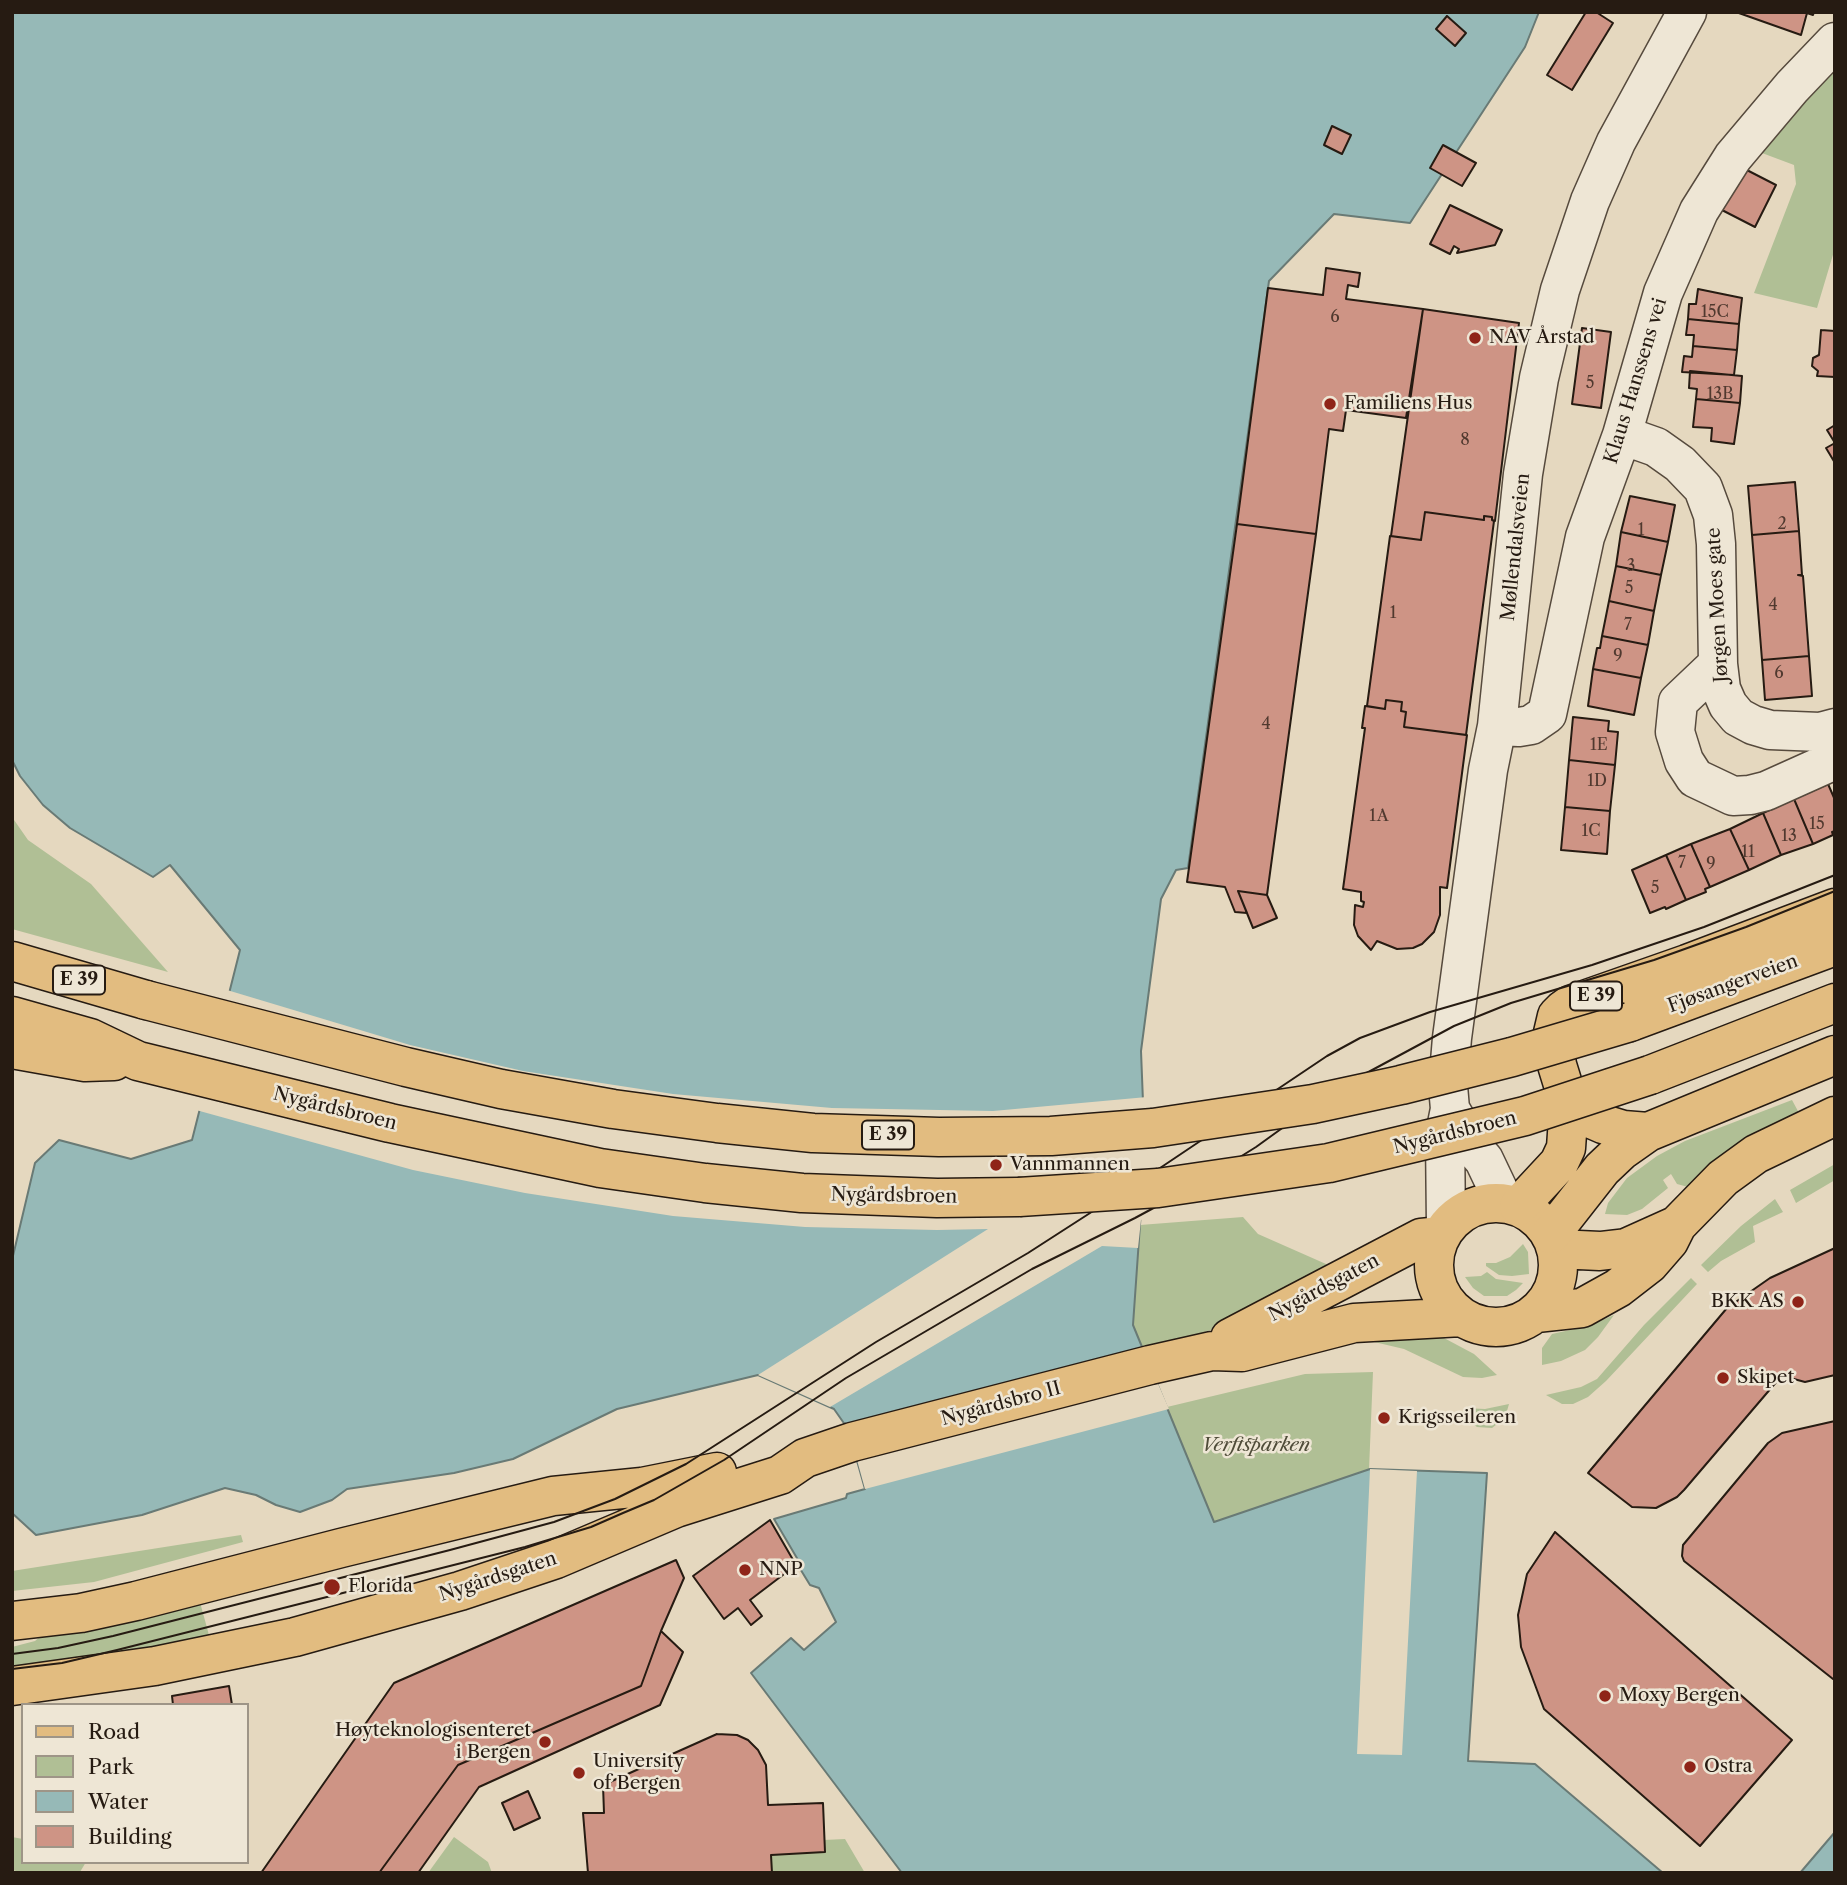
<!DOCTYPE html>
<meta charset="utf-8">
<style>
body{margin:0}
#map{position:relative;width:1847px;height:1885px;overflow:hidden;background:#e5d8bf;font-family:"Libre Caslon Text",serif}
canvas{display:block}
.frame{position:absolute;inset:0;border:14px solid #261b12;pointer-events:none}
.legend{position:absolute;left:21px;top:1703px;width:228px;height:161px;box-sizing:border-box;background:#eee6d5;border:2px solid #9e9587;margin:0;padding:9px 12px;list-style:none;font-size:21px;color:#261b12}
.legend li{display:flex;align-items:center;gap:14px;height:35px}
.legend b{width:35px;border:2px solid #9e9587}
</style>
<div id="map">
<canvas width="1847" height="1885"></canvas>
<div class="frame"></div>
<ul class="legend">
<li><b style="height:9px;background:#e2bc80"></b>Road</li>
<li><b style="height:19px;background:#b0bf95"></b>Park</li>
<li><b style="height:19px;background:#96b9b7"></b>Water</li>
<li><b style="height:19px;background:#ce9485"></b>Building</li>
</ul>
</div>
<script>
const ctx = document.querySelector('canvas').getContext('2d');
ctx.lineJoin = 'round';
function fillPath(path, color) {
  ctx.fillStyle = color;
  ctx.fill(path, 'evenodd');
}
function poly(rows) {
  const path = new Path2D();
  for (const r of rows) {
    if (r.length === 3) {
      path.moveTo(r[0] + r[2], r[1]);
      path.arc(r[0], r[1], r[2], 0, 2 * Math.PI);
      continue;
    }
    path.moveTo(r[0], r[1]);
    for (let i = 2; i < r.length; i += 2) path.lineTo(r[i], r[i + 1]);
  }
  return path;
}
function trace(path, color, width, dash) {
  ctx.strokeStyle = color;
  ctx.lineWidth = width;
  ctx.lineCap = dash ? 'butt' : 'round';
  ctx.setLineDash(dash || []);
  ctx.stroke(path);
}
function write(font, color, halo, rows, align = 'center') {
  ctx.font = font + ' "Libre Caslon Text",serif';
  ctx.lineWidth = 5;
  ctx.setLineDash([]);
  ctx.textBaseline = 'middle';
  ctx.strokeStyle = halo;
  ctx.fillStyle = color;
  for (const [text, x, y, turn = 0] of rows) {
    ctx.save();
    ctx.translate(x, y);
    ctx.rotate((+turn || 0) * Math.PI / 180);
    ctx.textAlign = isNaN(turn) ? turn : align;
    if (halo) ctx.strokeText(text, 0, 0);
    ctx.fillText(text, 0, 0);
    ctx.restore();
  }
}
const green = poly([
 [1835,59,1835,248,1817,308,1754,293,1796,184,1794,165,1754,150],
 [12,817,28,840,91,884,168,972,12,929],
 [1792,1100,1799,1113,1688,1187,1677,1184,1671,1174,1663,1180,1668,1188,1642,1209,1627,1215,1605,1214,1608,1203,1627,1178,1657,1156,1685,1141],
 [1835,1164,1835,1180,1796,1203,1790,1190],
 [1775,1199,1783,1212,1753,1226,1755,1242,1721,1261,1708,1272,1701,1265,1741,1226],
 [1243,1217,1258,1234,1326,1264,1332,1272,1248,1318,1186,1338,1143,1349,1133,1325,1140,1225],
 [1523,1244,1528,1252,1529,1274,1512,1276,1499,1275,1486,1266,1486,1263,1496,1263,1510,1257],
 [1487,1272,1496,1279,1523,1283,1516,1290,1507,1296,1484,1296,1473,1288,1465,1277,1481,1276],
 [1691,1278,1697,1284,1606,1381,1588,1397,1573,1404,1562,1404,1546,1395,1581,1387,1597,1379,1644,1325],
 [1614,1315,1598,1337,1585,1350,1561,1361,1542,1365,1542,1348,1552,1334,1588,1326],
 [1431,1334,1444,1338,1474,1354,1497,1375,1482,1378,1463,1377,1404,1349,1370,1341],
 [1373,1372,1369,1470,1214,1522,1167,1407,1305,1374],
 [1509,1404,1505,1418,1492,1428,1477,1427,1470,1422,1464,1408,1485,1409],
 [241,1535,243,1542,94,1582,12,1591,12,1571],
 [198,1595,212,1646,12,1677,12,1647,35,1641,49,1629],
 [12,1837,23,1839,23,1862,86,1862,80,1872,74,1873,25,1873,12,1870],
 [454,1837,488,1862,492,1873,428,1873],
 [845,1839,865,1873,772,1873,771,1855,824,1840]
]);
const water = poly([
 [12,12,1539,12,1525,47,1410,223,1334,214,1269,281,1188,868,1176,870,1161,899,1141,1051,1145,1153,1133,1325,1214,1522,1370,1469,1487,1473,1468,1761,1535,1764,1663,1873,902,1873,751,1673,791,1638,804,1650,836,1622,819,1588,810,1585,799,1567,801,1565,774,1519,846,1498,847,1494,865,1489,848,1429,834,1409,758,1375,617,1409,513,1459,454,1473,347,1489,332,1500,300,1512,276,1505,256,1495,225,1488,142,1515,36,1535,12,1513,12,1260,35,1163,59,1140,131,1159,192,1140,240,950,170,865,153,877,70,828,43,805,20,776,12,760,12,12],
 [1835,1832,1835,1873,1800,1873,1835,1832]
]);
const pier = poly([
 [227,990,410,1045,523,1071,673,1094,832,1108,993,1111,1147,1097,1148,1153,1144,1219,1141,1220,1138,1248,1102,1246,830,1407,758,1375,988,1229,937,1230,805,1227,673,1216,525,1193,413,1170,196,1110],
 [1143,1349,1169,1409,865,1489,852,1442],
 [1370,1469,1417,1471,1402,1755,1357,1754]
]);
const building = poly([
 [1586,12,1596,12,1613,23,1572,90,1547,75,1586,12],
 [1736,12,1814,12,1813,15,1807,13,1801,35,1736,12],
 [1447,16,1466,33,1455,46,1436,29,1447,16],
 [1332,126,1351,135,1342,154,1324,145,1332,126],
 [1443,145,1476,163,1462,186,1430,168,1443,145],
 [1739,166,1776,185,1755,227,1718,208,1739,166],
 [1450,205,1502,230,1495,245,1457,253,1459,249,1454,246,1450,254,1430,244,1450,205],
 [1326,268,1360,273,1358,287,1348,285,1346,299,1423,309,1406,418,1346,410,1343,431,1329,429,1316,534,1237,524,1268,288,1323,295,1326,268],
 [1698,289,1742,298,1739,324,1688,319,1689,304,1696,304,1698,289],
 [1423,309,1519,323,1495,521,1492,520,1492,517,1484,516,1484,520,1425,512,1421,540,1391,536,1423,309],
 [1688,319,1739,324,1737,350,1693,346,1694,335,1686,335,1688,319],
 [1582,328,1611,332,1601,408,1572,404,1582,328],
 [1821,330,1835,331,1835,377,1817,376,1818,371,1812,366,1813,358,1819,355,1821,330],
 [1693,346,1737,350,1734,375,1682,372,1684,356,1692,357,1693,346],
 [1690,371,1742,376,1740,403,1696,399,1697,389,1689,388,1690,371],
 [1696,399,1740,403,1734,444,1711,441,1712,428,1693,427,1696,399],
 [1835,425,1835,463,1826,448,1835,443,1827,430,1835,425],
 [1795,482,1799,531,1752,535,1748,486,1795,482],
 [1630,496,1675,505,1668,542,1621,532,1630,496],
 [1425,512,1484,520,1484,516,1492,517,1492,520,1494,521,1466,735,1404,727,1406,712,1401,711,1402,702,1386,700,1385,709,1367,706,1390,536,1421,540,1425,512],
 [1237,524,1316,534,1267,895,1238,891,1247,913,1235,912,1225,887,1187,882,1237,524],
 [1799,531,1802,575,1798,575,1803,576,1809,656,1762,660,1752,535,1799,531],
 [1621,532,1668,542,1661,575,1616,566,1621,532],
 [1616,566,1661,575,1654,611,1609,601,1616,566],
 [1609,601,1654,611,1648,645,1602,636,1609,601],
 [1602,636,1648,645,1641,678,1593,669,1597,648,1600,648,1602,636],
 [1809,656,1812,696,1765,700,1762,660,1809,656],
 [1593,669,1641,678,1634,715,1588,706,1593,669],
 [1386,700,1402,702,1401,711,1406,712,1404,727,1467,735,1447,888,1440,887,1440,915,1434,932,1422,944,1413,948,1397,949,1377,941,1371,950,1358,936,1354,925,1355,905,1363,907,1364,902,1361,901,1361,892,1343,889,1365,728,1362,728,1365,706,1385,709,1386,700],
 [1573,717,1609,721,1608,731,1618,732,1615,765,1569,760,1573,717],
 [1569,760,1615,765,1610,811,1565,807,1569,760],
 [1828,784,1835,800,1835,831,1832,832,1833,835,1813,844,1794,799,1828,784],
 [1794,799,1813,844,1781,855,1763,813,1794,799],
 [1565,807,1610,811,1607,854,1561,850,1565,807],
 [1763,813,1781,855,1749,870,1730,829,1763,813],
 [1730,829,1749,870,1710,887,1691,844,1730,829],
 [1691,844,1710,887,1705,889,1706,892,1686,900,1666,855,1691,844],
 [1666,855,1686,900,1666,909,1665,907,1650,913,1632,870,1666,855],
 [1238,891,1267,895,1277,918,1253,928,1238,891],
 [1835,1248,1835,1375,1805,1382,1779,1375,1778,1380,1684,1490,1677,1497,1656,1508,1632,1507,1588,1473,1727,1308,1770,1278,1835,1248],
 [1835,1421,1835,1677,1833,1679,1684,1561,1682,1556,1683,1545,1768,1443,1782,1433,1835,1421],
 [770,1520,796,1565,750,1600,762,1616,751,1625,738,1608,724,1619,693,1576,770,1520],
 [1555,1532,1792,1740,1700,1846,1544,1709,1521,1647,1518,1615,1527,1574,1555,1532],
 [676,1560,684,1578,661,1631,641,1686,458,1765,379,1873,261,1873,394,1683,676,1560],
 [661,1631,683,1652,660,1705,479,1787,418,1873,379,1873,458,1765,641,1686,661,1631],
 [229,1686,232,1705,173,1705,172,1696,229,1686],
 [717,1734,737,1735,748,1740,758,1750,766,1765,768,1805,823,1803,825,1852,771,1855,772,1873,588,1873,583,1813,604,1813,603,1785,717,1734],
 [528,1791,540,1818,514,1830,502,1803,528,1791]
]);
const minor = poly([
 [1622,435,1656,447,1680,464,1703,488,1713,515,1716,544,1718,664,1721,689,1728,705,1738,717,1753,725,1770,730,1820,732,1835,728],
 [1718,664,1678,702,1675,732,1684,761,1695,778,1733,796,1750,795,1766,791,1835,760],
 [1497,726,1519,727,1531,725,1547,714,1585,537,1622,435,1663,293,1699,211,1733,157,1792,87,1835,42],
 [1450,1109,1471,1145,1484,1160,1504,1202],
 [1446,1227,1445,1134,1450,1109,1448,1086,1452,1038,1488,770,1497,726,1523,474,1539,378,1560,290,1590,201,1616,142,1687,12]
]);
const major = poly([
 [1496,1265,62],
 [1557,1249,1600,1251,1626,1248,1675,1226],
 [1536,1313,1582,1308,1618,1288,1649,1264,1669,1241,1677,1225,1723,1178,1756,1154,1835,1116],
 [1230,1338,1421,1238,1441,1236],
 [12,1621,81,1613,136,1601,341,1548,553,1496,642,1487,717,1472],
 [12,1686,155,1666,295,1637,460,1591,556,1559,676,1508,780,1475,805,1458,852,1442,1150,1365,1212,1351,1242,1352,1354,1323,1462,1317]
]);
const highway = poly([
 [12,961,146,1000],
 [12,1016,90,1038,138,1061,390,1123,600,1168,705,1183,802,1193,937,1198,1019,1197],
 [1630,1022,1835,946],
 [12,1049,85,1062,114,1061],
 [1650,1075,1835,1003],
 [1569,1104,1587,1117,1603,1124,1623,1130,1648,1132],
 [1519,1206,1559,1163,1566,1148,1569,1104,1557,1065,1553,1033,1557,1016,1563,1010,1570,1005,1687,964,1835,908],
 [1551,1234,1602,1169,1621,1151,1648,1132,1835,1055]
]);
const tram = poly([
 [12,1654,58,1648,113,1636,450,1550,554,1522,615,1499,686,1464,876,1342,1028,1253,1163,1166,1327,1056,1360,1038,1430,1012,1592,965,1704,927,1835,875],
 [12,1669,62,1663,117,1650,525,1547,591,1527,623,1513,654,1500,724,1460,846,1378,1032,1269,1135,1218,1187,1190,1256,1147,1335,1090,1454,1026,1511,1003,1654,960,1746,927,1835,891]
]);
const highwayBridge = poly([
 [146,1000,406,1067,501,1089,613,1109,717,1123,813,1133,939,1137,1051,1136,1153,1128,1313,1104,1401,1085,1512,1057,1630,1022],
 [1019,1197,1158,1188,1329,1163,1525,1116,1650,1075]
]);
const markers = [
 [1475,338,7,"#8f2418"],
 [1330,404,7,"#8f2418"],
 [996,1165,7,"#8f2418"],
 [1798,1302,7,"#8f2418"],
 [1723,1378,7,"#8f2418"],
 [1384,1418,7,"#8f2418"],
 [745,1570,7,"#8f2418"],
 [332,1587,9,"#8f2418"],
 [1605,1696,7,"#8f2418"],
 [545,1742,7,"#8f2418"],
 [1690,1767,7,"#8f2418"],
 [579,1773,7,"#8f2418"]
];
const numberNames = [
 ["15C",1715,312],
 ["6",1335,317],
 ["5",1590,383],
 ["13B",1720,394],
 ["8",1465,440],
 ["2",1782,524],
 ["1",1641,530],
 ["3",1631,566],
 ["5",1629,588],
 ["4",1773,605],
 ["1",1393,613],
 ["7",1628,625],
 ["9",1618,656],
 ["6",1779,673],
 ["4",1266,724],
 ["1E",1599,745],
 ["1D",1597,781],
 ["1A",1379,816],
 ["15",1817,824],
 ["1C",1591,831],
 ["13",1789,836],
 ["11",1748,852],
 ["7",1682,863],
 ["9",1711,864],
 ["5",1655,888]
];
const shields = [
 [79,980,52],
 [1596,996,52],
 [888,1135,52]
];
const shieldNames = [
 ["E 39",79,980],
 ["E 39",1596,996],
 ["E 39",888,1135]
];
const poiNames = [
 ["NAV Årstad",1489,338],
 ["Familiens Hus",1344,404],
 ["Vannmannen",1010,1165],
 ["BKK AS",1784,1302,"right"],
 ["Skipet",1737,1378],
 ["Krigsseileren",1398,1418],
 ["NNP",759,1570],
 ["Florida",348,1587],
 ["Moxy Bergen",1619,1696],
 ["Høyteknologisenteret",531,1731,"right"],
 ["i Bergen",531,1753,"right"],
 ["University",593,1762],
 ["of Bergen",593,1784],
 ["Ostra",1704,1767]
];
const streetNames = [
 ["Klaus Hanssens vei",1636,381,-73],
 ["Møllendalsveien",1516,547,-84],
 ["Jørgen Moes gate",1718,605,-93],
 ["Fjøsangerveien",1733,984,-20],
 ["Nygårdsbroen",335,1109,14],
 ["Nygårdsbroen",1455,1133,-14],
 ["Nygårdsbroen",894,1196,1],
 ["Nygårdsgaten",1324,1288,-28],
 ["Nygårdsbro II",1001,1404,-15],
 ["Nygårdsgaten",498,1577,-18]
];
const parkNames = [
 ["Verftsparken",1256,1446]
];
fillPath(green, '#b0bf95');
fillPath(water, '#96b9b7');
trace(water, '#697a75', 2);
fillPath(pier, '#e5d8bf');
fillPath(building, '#ce9485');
trace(building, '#261b12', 2);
trace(minor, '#564a3d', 41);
trace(major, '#261b12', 41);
trace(highway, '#261b12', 41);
trace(minor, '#eee6d5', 38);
trace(major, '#e2bc80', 38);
trace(highway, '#e2bc80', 38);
trace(tram, '#261b12', 2);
trace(highwayBridge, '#261b12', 41, []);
trace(highwayBridge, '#e2bc80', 38);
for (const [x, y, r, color] of markers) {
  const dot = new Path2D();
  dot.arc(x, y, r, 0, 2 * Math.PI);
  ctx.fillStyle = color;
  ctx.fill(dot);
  trace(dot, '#eee6d5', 2.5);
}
write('16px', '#50392f', null, numberNames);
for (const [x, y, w] of shields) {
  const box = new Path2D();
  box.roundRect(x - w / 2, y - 14.5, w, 29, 5);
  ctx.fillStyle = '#eee6d5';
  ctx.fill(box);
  trace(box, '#261b12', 2);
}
write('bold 18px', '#261b12', null, shieldNames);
write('19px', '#261b12', '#eee6d5', poiNames, 'left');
write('19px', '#261b12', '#eee6d5', streetNames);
write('italic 19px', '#4f4c39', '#eee6d5', parkNames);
</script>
